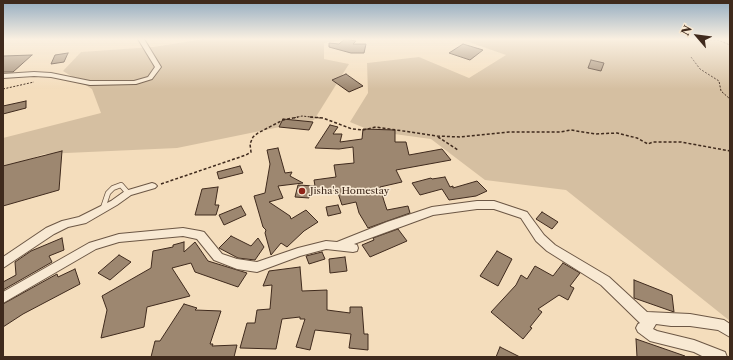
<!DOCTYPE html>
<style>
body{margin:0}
#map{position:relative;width:733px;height:360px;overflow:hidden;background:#f4ddbc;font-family:"Libre Caslon Text",serif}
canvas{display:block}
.frame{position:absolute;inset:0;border:4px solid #3f2a1d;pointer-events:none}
.north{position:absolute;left:677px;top:16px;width:40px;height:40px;-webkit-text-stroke:3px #f8e9d3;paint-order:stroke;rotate:298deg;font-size:11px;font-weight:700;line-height:16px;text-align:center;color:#3f2a1d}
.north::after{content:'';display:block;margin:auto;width:14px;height:18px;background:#3f2a1d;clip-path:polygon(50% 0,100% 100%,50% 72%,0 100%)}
</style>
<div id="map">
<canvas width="733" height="360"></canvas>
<div class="frame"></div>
<div class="north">N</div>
</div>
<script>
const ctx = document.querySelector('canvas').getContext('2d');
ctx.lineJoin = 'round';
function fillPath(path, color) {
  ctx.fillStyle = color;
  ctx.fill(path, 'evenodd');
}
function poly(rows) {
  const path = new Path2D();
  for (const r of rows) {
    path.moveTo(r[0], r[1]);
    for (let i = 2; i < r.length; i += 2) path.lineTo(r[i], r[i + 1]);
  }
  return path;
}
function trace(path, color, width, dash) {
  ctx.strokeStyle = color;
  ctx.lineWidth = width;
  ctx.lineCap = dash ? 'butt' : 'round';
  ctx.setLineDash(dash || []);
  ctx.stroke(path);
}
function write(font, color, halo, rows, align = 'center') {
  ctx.font = font + ' "Libre Caslon Text",serif';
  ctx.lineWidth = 3;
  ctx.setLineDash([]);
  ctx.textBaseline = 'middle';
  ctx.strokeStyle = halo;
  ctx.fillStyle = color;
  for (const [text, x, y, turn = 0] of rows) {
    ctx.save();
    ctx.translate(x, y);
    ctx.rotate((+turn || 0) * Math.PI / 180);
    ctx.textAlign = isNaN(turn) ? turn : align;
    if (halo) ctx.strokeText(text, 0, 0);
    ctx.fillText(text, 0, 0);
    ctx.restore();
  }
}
const green = poly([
 [204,39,348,39,324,43,324,59,349,64,314,120,177,148,44,154,3,169,3,138,101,113,92,89,63,71,81,52,153,47],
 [460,39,730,39,730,321,566,190,485,180,431,139,372,131,350,122,368,93,367,63,419,57,469,78,506,55]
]);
const building = poly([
 [345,39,356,41,353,44,366,44,364,53,351,53,329,47,329,43,339,44,345,39],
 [463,44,483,50,470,60,449,53,463,44],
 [68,53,64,62,51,64,55,55,68,53],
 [32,55,13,72,3,72,3,56,32,55],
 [591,60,604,63,601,71,588,68,591,60],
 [346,74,363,86,349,92,332,80,346,74],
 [26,101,26,108,3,114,3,106,26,101],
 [283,119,313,122,309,130,279,127,283,119],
 [330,125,338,127,333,134,342,134,340,142,362,139,363,129,395,130,395,142,406,142,409,155,442,149,451,160,396,170,402,182,380,187,384,201,387,210,408,206,410,213,368,228,359,213,356,202,342,205,337,190,310,194,309,198,295,197,298,185,315,186,314,180,336,177,334,165,354,163,353,147,339,149,315,148,330,125],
 [278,148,285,173,292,172,290,176,303,183,278,186,283,198,269,202,290,216,291,219,306,210,318,222,304,231,287,247,281,243,271,255,265,233,266,230,263,227,254,196,265,193,270,164,267,150,278,148],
 [62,151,59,190,3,206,3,166,62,151],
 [240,166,243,173,219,179,217,172,240,166],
 [445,177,450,187,453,186,453,188,477,181,487,191,476,196,449,200,442,189,420,195,412,183,431,178,432,179,445,177],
 [218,187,215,205,219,205,216,215,195,215,202,189,218,187],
 [338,205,341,213,328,216,326,207,338,205],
 [241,206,246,215,224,225,219,215,241,206],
 [542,212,558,222,552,229,536,219,542,212],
 [398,229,407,241,370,257,362,245,374,240,373,238,398,229],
 [231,236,251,246,258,238,264,247,255,260,238,258,219,248,231,236],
 [62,238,64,250,49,256,52,262,3,290,3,282,16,275,15,262,31,251,62,238],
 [184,242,184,252,195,242,208,261,247,273,238,287,195,272,191,263,172,268,190,296,147,307,144,327,101,338,107,310,102,296,151,268,153,251,173,247,173,245,184,242],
 [497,251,512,259,498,286,480,276,497,251],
 [322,252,325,259,309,264,306,256,322,252],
 [119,255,131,262,110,280,98,273,119,255],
 [345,257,347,271,330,273,329,259,345,257],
 [563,263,580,273,570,286,574,288,568,300,559,295,538,309,542,312,530,327,532,328,523,339,491,312,516,285,521,275,527,279,535,266,553,276,563,263],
 [300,267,302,291,327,290,327,310,350,313,350,307,362,307,364,334,368,334,368,350,349,348,351,334,315,330,310,350,296,347,305,319,300,319,300,317,282,319,276,349,240,348,247,323,255,323,257,310,270,309,272,285,263,286,269,271,300,267],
 [75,269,80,284,23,314,3,327,3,304,57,274,58,277,75,269],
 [634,280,672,295,674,312,634,298,634,280],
 [184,304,197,308,195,310,221,311,210,344,213,344,212,346,237,345,234,357,151,357,155,341,160,341,184,304],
 [636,339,685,356,685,357,637,357,636,339],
 [500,347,520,357,496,357,500,347]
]);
const pathFar1 = poly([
 [710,40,718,40,730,45],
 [691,57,700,69,719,81,721,91,730,99],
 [3,89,34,82],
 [294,118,302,116,320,118]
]);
const path = poly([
 [310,117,323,118,352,129,363,130,376,127,437,136,460,137,509,132,560,132,571,130,595,134,617,133,637,138,648,144,653,142,681,142,730,151],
 [438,137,458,150],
 [161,184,246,155,251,152,250,144,253,137,258,133,283,120,298,117]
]);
const service = poly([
 [103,208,108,193,113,188,121,185,128,193]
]);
const minor = poly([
 [138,39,144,39,161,67,152,79,136,84,90,85,51,77,34,76,3,78,3,74,34,72,51,73,90,81,134,81,148,77,155,67,138,39],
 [152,183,155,184,157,186,155,188,131,195,117,205,86,223,68,227,54,234,3,268,3,257,46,228,62,221,79,217,111,201,125,191,152,183],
 [477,201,494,201,527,212,544,235,555,245,609,277,647,312,690,314,724,320,730,324,730,337,718,330,690,326,671,326,656,324,653,329,657,331,694,340,725,352,727,357,704,357,694,352,650,341,638,332,636,328,638,324,640,323,601,285,547,251,536,241,521,218,494,209,477,209,433,215,354,244,357,245,358,248,357,251,353,252,326,249,300,256,257,272,237,269,214,260,197,239,183,236,119,242,96,249,3,303,3,292,89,243,119,234,183,228,200,231,204,232,222,254,237,259,257,262,298,248,326,241,337,242,387,222,432,207,477,201]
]);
const markers = [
 [302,191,4,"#8f2418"]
];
const poiNames = [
 ["Jisha's Homestay",310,191]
];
fillPath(green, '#d5bfa1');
fillPath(building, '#9d8770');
trace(building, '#3f2a1d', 1);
trace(service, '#6c5745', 6);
trace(minor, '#6c5745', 2);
trace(pathFar1, '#3f2a1d', 1, [2, 1.5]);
trace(path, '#3f2a1d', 1.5, [3, 2]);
trace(service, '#f8e9d3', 4.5);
fillPath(minor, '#f8e9d3');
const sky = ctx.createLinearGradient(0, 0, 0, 89);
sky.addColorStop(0, '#94acc1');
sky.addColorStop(0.44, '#faf0e1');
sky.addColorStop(1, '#faf0e100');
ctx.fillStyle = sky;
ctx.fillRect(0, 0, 733, 89);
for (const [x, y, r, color] of markers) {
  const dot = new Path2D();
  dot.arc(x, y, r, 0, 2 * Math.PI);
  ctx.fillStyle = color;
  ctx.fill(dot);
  trace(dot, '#f8e9d3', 1.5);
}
write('10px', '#3f2a1d', '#f8e9d3', poiNames, 'left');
</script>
